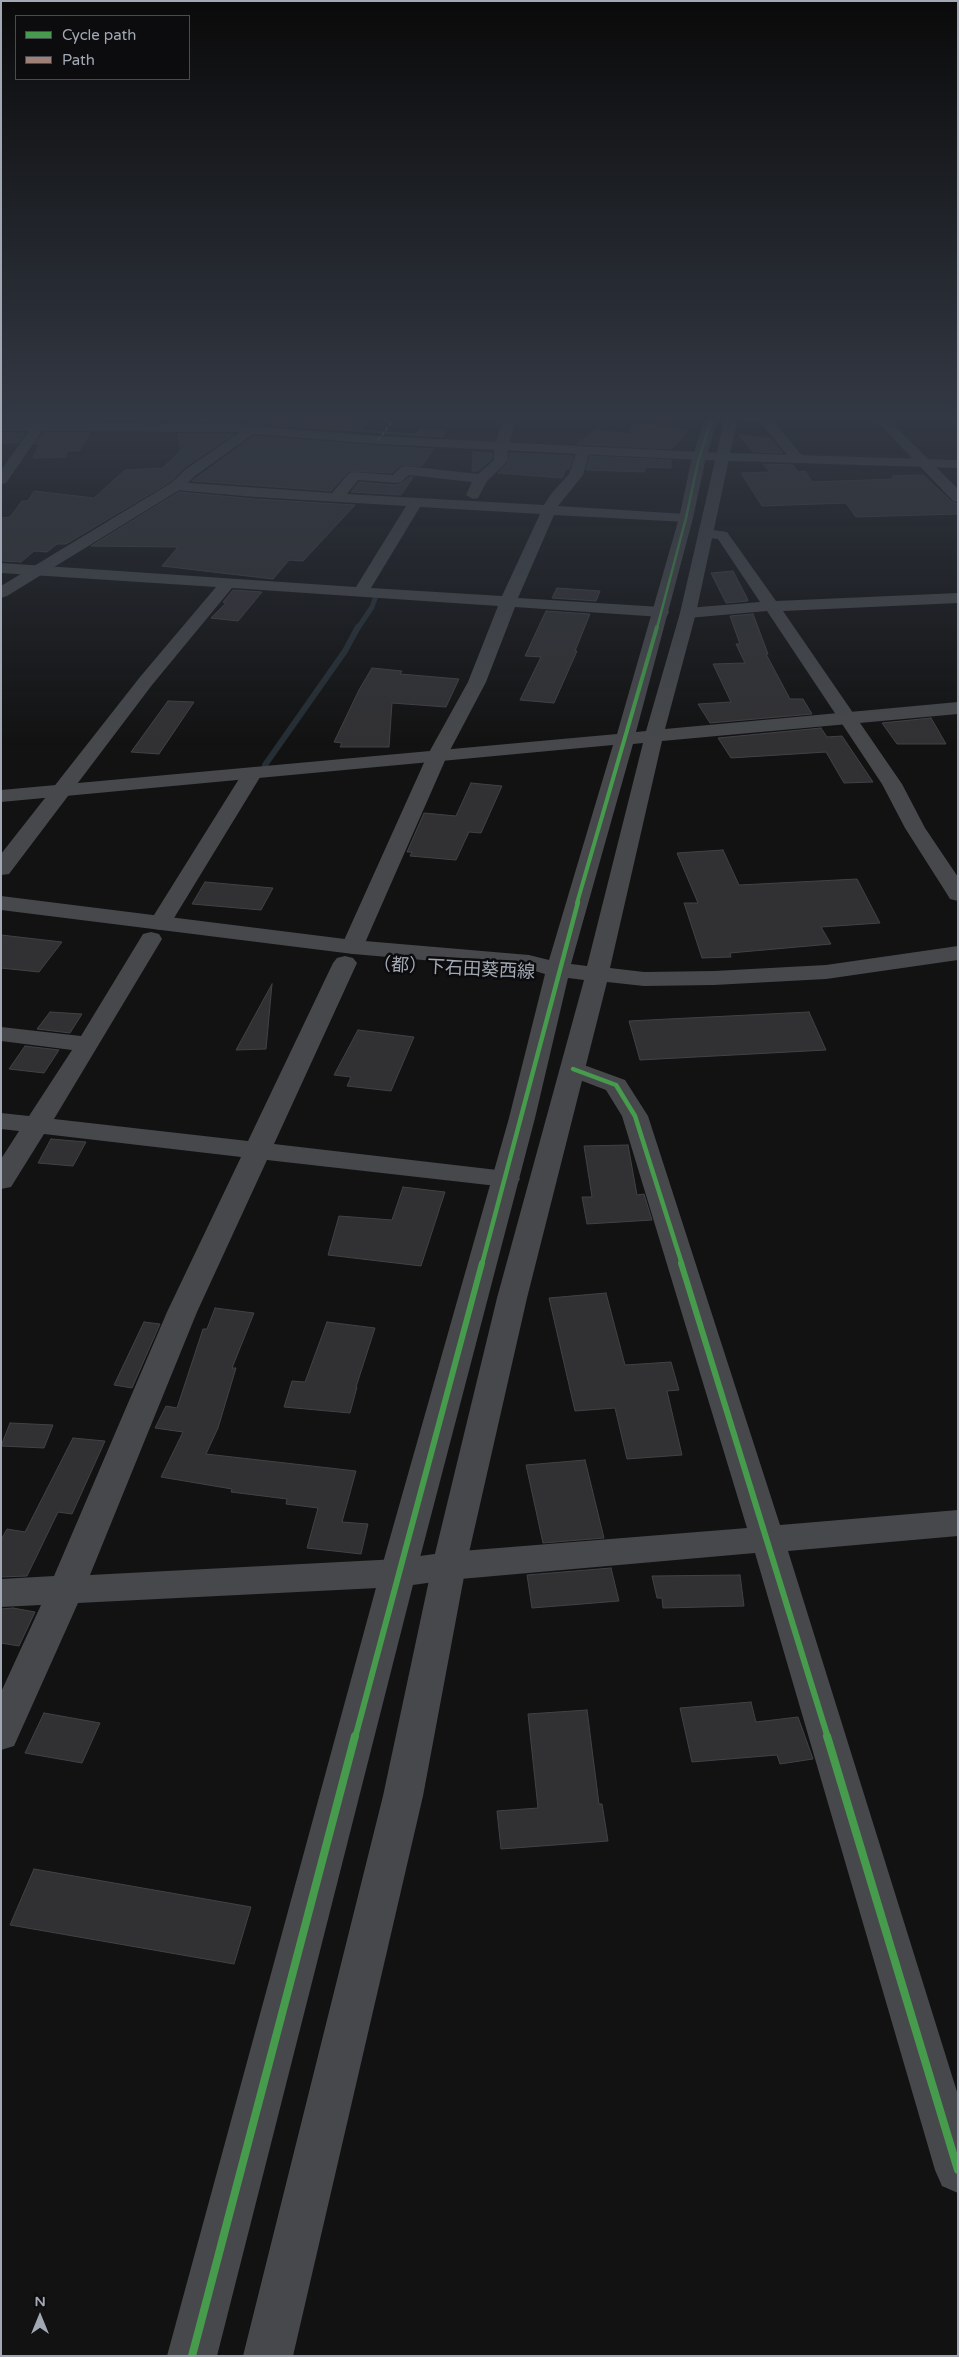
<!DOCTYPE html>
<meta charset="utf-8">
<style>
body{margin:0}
#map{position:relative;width:959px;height:2357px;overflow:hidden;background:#121212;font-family:"Varela Round",sans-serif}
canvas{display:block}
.frame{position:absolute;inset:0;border:2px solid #a2a9b4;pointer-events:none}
.legend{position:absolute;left:15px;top:15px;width:175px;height:65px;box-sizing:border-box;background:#0c0c0e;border:1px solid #484b50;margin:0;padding:6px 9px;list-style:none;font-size:15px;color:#a2a9b4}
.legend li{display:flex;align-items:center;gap:10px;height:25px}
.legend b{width:25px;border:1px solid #484b50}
.north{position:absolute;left:15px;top:2292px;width:50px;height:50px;-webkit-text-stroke:4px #0c0c0e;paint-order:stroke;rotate:0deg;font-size:14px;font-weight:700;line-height:20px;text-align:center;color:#a2a9b4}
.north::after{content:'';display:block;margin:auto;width:18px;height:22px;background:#a2a9b4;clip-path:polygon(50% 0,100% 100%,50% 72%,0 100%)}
</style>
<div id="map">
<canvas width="959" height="2357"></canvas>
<div class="frame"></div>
<ul class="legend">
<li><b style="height:6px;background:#469c4c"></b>Cycle path</li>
<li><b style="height:6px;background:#9e8076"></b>Path</li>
</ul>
<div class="north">N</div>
</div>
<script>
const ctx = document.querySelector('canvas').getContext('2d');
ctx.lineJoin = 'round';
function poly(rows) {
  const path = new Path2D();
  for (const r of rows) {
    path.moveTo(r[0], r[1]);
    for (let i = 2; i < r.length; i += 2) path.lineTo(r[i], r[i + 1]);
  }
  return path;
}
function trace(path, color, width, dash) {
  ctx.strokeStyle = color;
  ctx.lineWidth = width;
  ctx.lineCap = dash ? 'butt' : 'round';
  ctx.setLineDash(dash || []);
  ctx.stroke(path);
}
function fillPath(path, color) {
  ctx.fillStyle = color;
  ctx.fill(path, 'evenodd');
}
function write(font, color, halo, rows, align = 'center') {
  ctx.font = font + ' "Varela Round","Noto Sans JP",sans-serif';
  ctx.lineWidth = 5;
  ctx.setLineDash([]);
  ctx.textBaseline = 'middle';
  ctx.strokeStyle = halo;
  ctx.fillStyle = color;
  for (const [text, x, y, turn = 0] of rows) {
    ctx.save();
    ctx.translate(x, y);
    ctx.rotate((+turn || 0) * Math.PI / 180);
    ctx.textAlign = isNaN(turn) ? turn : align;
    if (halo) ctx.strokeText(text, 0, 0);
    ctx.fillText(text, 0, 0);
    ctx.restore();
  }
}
const streamFar1 = poly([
 [358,628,372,607,377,593]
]);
const stream = poly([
 [265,765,345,651,358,627]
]);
const building = poly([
 [1,417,100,417,98,422,1,421,1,417],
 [175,417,201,417,208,422,176,422,175,417],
 [278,418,295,419,293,421,368,422,361,430,415,434,421,429,446,431,442,437,268,425,278,418],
 [635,424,689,430,671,449,577,444,596,430,629,434,635,424],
 [1,433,25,433,18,443,1,443,1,433],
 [43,433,90,433,79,451,68,451,65,457,33,458,40,444,35,444,43,433],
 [178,434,234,434,185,467,170,482,66,544,57,544,47,552,34,551,21,562,1,561,1,518,10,517,22,501,28,501,34,491,94,498,125,470,163,468,181,450,178,434],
 [739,435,771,439,783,453,753,452,739,435],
 [254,436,378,446,434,449,422,466,401,465,392,473,349,471,331,491,192,481,254,436],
 [473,452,492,453,492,459,478,471,472,471,473,452],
 [510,453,537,454,573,456,569,469,566,469,562,478,498,473,509,462,510,453],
 [590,456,671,460,671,468,646,467,644,472,586,470,590,456],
 [763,464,793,465,798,472,805,471,812,482,894,479,892,476,923,475,952,502,958,504,958,514,856,517,846,503,762,506,741,473,770,472,763,464],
 [410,477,413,477,401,495,351,492,359,482,396,485,402,483,410,477],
 [179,492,255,499,355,505,303,561,289,560,273,579,162,566,178,547,91,546,179,492],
 [733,571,747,598,748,601,726,603,711,573,733,571],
 [557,588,600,591,596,601,552,598,557,588],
 [233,590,262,592,238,621,211,618,226,603,223,602,233,590],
 [546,611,590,614,575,651,577,651,554,703,520,700,541,657,525,656,546,611],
 [753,614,768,654,766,654,790,699,803,699,812,714,710,723,698,704,731,702,713,664,745,663,736,644,740,644,730,616,753,614],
 [372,668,402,671,400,674,459,679,446,707,392,703,389,747,340,747,342,743,334,742,359,690,372,668],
 [168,701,194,702,159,754,131,752,168,701],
 [931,718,946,744,897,744,882,723,931,718],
 [821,728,827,737,842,736,873,782,844,783,826,752,731,758,718,738,821,728],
 [471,783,502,786,481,833,469,832,456,860,410,856,412,852,407,852,424,813,456,816,471,783],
 [723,850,739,885,857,879,880,923,821,927,831,944,730,953,731,957,702,958,684,903,698,903,677,853,723,850],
 [205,882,273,888,261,910,192,904,205,882],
 [1,935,62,942,39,972,1,968,1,935],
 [272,984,266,1049,236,1050,272,984],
 [50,1012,82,1014,70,1033,37,1029,50,1012],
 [809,1012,826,1050,640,1060,629,1021,809,1012],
 [358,1030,414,1037,391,1091,347,1086,351,1077,334,1075,358,1030],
 [25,1046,59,1050,44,1073,9,1069,25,1046],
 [51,1139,86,1142,73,1166,38,1163,51,1139],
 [628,1145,637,1195,644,1194,652,1220,587,1224,582,1197,592,1197,584,1146,628,1145],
 [403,1187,445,1192,421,1266,328,1255,339,1216,392,1220,403,1187],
 [606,1293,625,1365,671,1362,679,1390,667,1391,682,1455,627,1459,615,1408,575,1411,549,1298,606,1293],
 [215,1308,254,1313,232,1368,236,1368,218,1428,206,1454,356,1471,342,1522,368,1524,361,1554,307,1548,318,1508,286,1504,287,1499,231,1492,232,1489,161,1477,183,1432,155,1428,166,1406,177,1408,203,1329,207,1329,215,1308],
 [144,1322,160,1324,132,1388,114,1385,144,1322],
 [327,1322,375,1328,356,1387,357,1387,350,1413,284,1407,292,1381,305,1382,327,1322],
 [10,1423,53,1425,44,1448,1,1446,10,1423],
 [73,1438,105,1441,72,1514,58,1512,27,1576,1,1577,1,1540,7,1529,25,1532,73,1438],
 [585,1460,604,1538,543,1543,526,1465,585,1460],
 [611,1568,619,1601,532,1608,527,1575,611,1568],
 [740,1575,744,1606,663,1608,662,1598,657,1598,652,1576,740,1575],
 [13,1608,35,1612,19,1646,1,1643,1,1609,13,1608],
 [751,1702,756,1722,798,1717,813,1759,780,1764,777,1755,692,1762,680,1708,751,1702],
 [587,1710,599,1804,602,1804,608,1841,501,1849,497,1811,538,1808,528,1714,587,1710],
 [44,1713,100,1723,82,1763,25,1753,44,1713],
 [34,1869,251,1907,234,1964,10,1925,34,1869]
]);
const minor = poly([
 [504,417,517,417,508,447,508,461,487,481,478,498,473,499,466,495,472,482,409,475,401,482,396,483,358,480,347,494,544,505,551,494,569,474,578,447,588,447,590,450,583,475,558,506,686,514,693,518,686,522,554,515,518,598,661,607,667,608,669,612,667,616,661,617,515,607,486,682,447,756,361,952,353,954,345,952,341,947,427,756,468,682,498,606,232,588,152,685,9,874,1,875,1,854,140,677,216,587,1,573,1,563,356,587,406,506,255,497,176,490,169,486,176,482,332,493,349,473,354,472,393,475,401,467,406,466,478,474,494,460,494,447,504,417],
 [420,507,540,514,502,596,371,588,420,507],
 [738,417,770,417,805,459,803,462,793,462,760,422,744,421,738,417],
 [873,417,886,417,958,489,958,502,953,501,873,417],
 [1,423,241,424,248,428,241,432,42,431,6,483,1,484,1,470,29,431,1,431,1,423],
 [706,529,727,532,776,601,958,593,958,603,783,611,902,784,925,828,958,877,958,901,950,899,947,894,905,828,882,784,767,611,688,618,682,617,680,613,682,609,688,608,760,602,718,539,701,537,698,534,701,531,706,529],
 [252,768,259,770,262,774,171,923,168,928,160,930,152,928,149,923,242,774,245,770,252,768],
 [151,932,159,934,162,939,54,1119,248,1141,333,963,337,958,345,956,353,958,357,963,274,1144,506,1171,516,1173,520,1179,516,1185,506,1187,267,1160,197,1312,90,1575,398,1559,449,1552,747,1528,622,1116,606,1090,564,1074,560,1069,564,1064,573,1061,625,1080,648,1116,780,1525,958,1510,958,1536,788,1551,958,2095,958,2193,942,2186,935,2170,755,1553,449,1580,398,1587,78,1603,14,1746,1,1750,1,1692,41,1605,1,1607,1,1579,54,1576,167,1312,241,1157,44,1134,11,1187,1,1189,1,1159,19,1131,1,1129,1,1113,29,1116,72,1050,1,1041,1,1027,81,1036,140,939,143,934,151,932]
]);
const tertiary = poly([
 [262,417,277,417,196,475,181,489,7,596,1,598,1,586,171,483,186,469,262,417],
 [705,417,718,417,705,462,693,518,636,732,646,731,680,613,725,417,738,417,696,613,665,729,958,702,958,714,662,741,610,968,644,972,714,971,826,965,958,946,958,960,826,979,714,985,644,986,607,982,527,1298,466,1566,423,1796,293,2356,243,2356,383,1796,432,1566,497,1298,584,980,568,978,535,1118,416,1573,217,2356,167,2356,380,1573,509,1118,545,974,528,969,353,954,1,910,1,896,353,940,529,955,549,960,613,745,1,802,1,790,617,734,679,518,691,462,705,417],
 [643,743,587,966,571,964,633,744,643,743]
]);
const secondary = poly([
 [203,417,220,417,252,426,378,436,700,452,958,460,958,468,700,460,378,444,252,434,218,426,203,417]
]);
const quiet = poly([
 [378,440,396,417]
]);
const cyclewayFar4 = poly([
 [657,628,686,518,698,462,712,417]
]);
const cyclewayFar3 = poly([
 [577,903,657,627]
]);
const cyclewayFar2 = poly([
 [573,1069,616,1085,635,1116,682,1264],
 [482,1264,578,902]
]);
const cyclewayFar1 = poly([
 [681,1263,828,1738],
 [355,1738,482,1263]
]);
const cycleway = poly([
 [827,1736,958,2170],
 [192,2356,355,1736]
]);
const streetNames = [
 ["（都）下石田葵西線",454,969,3]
];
trace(streamFar1, '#252e34', 5);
trace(stream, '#252e34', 6);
fillPath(building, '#313133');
trace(building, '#404246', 1);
fillPath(minor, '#46484b');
fillPath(tertiary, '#46484b');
fillPath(secondary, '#4a4c4f');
trace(quiet, '#9e8076', 2, [4, 2]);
trace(cyclewayFar4, '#469c4c', 2.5);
trace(cyclewayFar3, '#469c4c', 4);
trace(cyclewayFar2, '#469c4c', 4.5);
trace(cyclewayFar1, '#469c4c', 6);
trace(cycleway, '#469c4c', 8);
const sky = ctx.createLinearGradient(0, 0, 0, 747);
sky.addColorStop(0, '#0a0a0a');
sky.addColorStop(0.56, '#333944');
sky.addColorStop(1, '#33394400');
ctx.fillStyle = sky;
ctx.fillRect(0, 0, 959, 747);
write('18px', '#a2a9b4', '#0c0c0e', streetNames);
</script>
